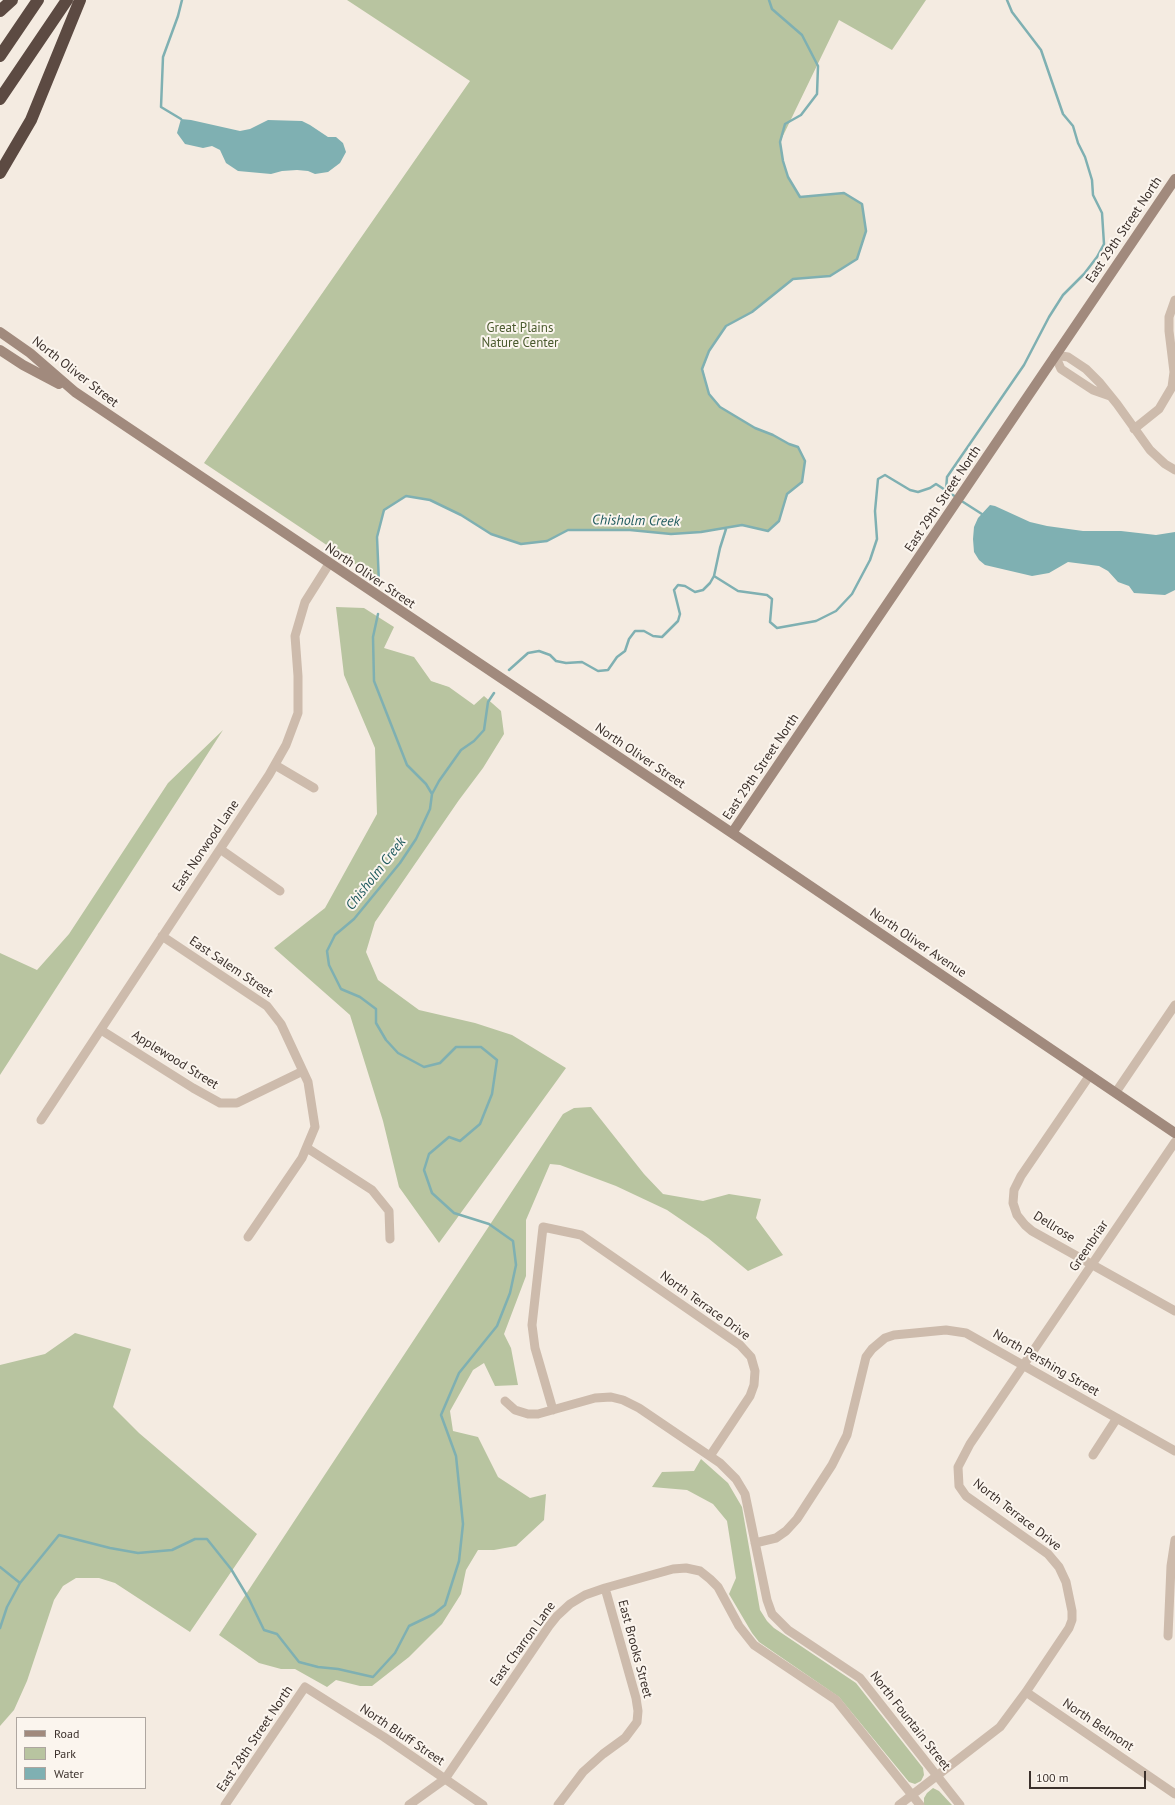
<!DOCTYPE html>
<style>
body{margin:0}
#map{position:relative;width:1175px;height:1805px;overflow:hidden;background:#f4ebe1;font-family:"PT Sans",sans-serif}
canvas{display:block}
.legend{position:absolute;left:16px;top:1717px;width:130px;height:72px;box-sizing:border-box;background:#fbf5ee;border:1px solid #aea6a0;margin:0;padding:5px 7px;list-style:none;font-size:12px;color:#3b302b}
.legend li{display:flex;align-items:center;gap:8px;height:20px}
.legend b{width:20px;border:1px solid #aea6a0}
.scale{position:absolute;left:1029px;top:1771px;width:117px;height:18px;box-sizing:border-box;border:2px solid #3b302b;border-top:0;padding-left:5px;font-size:12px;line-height:14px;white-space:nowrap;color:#3b302b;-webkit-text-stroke:3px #fbf5ee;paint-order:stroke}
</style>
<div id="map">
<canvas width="1175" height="1805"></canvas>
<ul class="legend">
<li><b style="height:5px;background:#a18a7d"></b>Road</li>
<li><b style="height:11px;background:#b8c4a0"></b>Park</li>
<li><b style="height:11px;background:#7fb0b2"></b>Water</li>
</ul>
<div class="scale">100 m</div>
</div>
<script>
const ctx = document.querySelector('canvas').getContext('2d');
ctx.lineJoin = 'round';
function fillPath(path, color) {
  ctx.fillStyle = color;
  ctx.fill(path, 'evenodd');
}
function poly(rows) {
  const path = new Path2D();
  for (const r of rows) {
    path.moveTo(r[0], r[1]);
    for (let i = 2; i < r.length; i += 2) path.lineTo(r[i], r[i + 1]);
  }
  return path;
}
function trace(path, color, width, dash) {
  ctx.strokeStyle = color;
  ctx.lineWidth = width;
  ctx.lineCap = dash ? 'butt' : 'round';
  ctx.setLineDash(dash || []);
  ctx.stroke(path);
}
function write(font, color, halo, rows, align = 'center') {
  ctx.font = font + ' "PT Sans",sans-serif';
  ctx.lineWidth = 4;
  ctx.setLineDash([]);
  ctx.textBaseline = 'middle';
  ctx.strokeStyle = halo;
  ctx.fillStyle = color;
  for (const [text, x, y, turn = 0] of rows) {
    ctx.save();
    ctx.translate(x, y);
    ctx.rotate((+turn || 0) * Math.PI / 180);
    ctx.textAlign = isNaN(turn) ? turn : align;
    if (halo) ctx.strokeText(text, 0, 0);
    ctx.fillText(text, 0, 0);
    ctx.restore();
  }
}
const green = poly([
 [347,0,926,0,892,50,839,20,780,142,783,161,788,177,800,197,844,193,862,204,866,231,857,259,830,276,793,279,752,312,726,326,709,351,703,369,709,394,720,407,755,428,773,435,789,444,798,447,805,461,802,482,788,494,779,521,768,531,741,525,701,532,671,534,630,530,568,530,547,541,521,544,491,534,461,515,430,500,406,496,384,510,377,537,379,580,204,463,470,81],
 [336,607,364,608,394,627,384,648,414,657,431,681,449,687,474,705,484,696,501,711,504,734,483,768,459,800,375,922,366,952,378,980,419,1010,475,1023,512,1035,566,1068,439,1243,399,1187,383,1121,350,1015,274,948,325,908,377,814,375,748,344,675],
 [223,730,0,1075,0,953,37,970,69,934,168,783],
 [591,1107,644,1174,663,1194,703,1201,729,1194,761,1199,756,1218,783,1255,748,1271,708,1238,667,1210,616,1186,560,1165,550,1164,526,1220,526,1276,504,1334,511,1348,518,1385,495,1386,484,1363,473,1370,450,1411,453,1431,478,1437,498,1477,530,1498,546,1494,544,1520,516,1546,494,1550,478,1550,466,1570,461,1594,442,1624,409,1657,372,1686,360,1686,336,1680,327,1687,295,1669,281,1669,259,1663,219,1635,563,1114,574,1108],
 [75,1333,131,1349,113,1407,139,1433,257,1534,190,1632,115,1583,99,1578,76,1578,63,1586,54,1600,27,1681,14,1710,0,1726,0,1365,45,1354],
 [701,1459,728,1483,742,1507,760,1610,767,1621,774,1628,856,1683,923,1768,924,1775,921,1781,915,1784,909,1782,839,1697,759,1642,752,1633,729,1594,736,1578,727,1521,713,1504,687,1490,652,1487,662,1472,694,1471],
 [933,1788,939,1791,952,1805,924,1805,924,1798,927,1793]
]);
const water = poly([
 [181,119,191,120,240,131,250,129,268,120,302,121,310,125,328,137,336,137,343,143,346,152,340,163,328,172,315,174,308,171,297,170,282,171,271,174,238,171,226,163,220,150,212,146,203,148,185,144,177,133],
 [990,505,995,506,1030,522,1047,526,1083,531,1121,531,1156,535,1175,532,1175,590,1165,595,1134,593,1129,586,1118,582,1108,571,1099,566,1068,562,1049,573,1032,576,985,565,979,560,974,552,973,539,974,527,978,518]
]);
const stream = poly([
 [181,119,161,107,163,57,178,16,182,0],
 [946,490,947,477,1024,365,1049,317,1063,295,1084,274,1097,257,1104,244,1102,213,1093,195,1092,180,1085,157,1078,143,1073,126,1063,114,1041,50,1012,12,1007,0],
 [960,500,985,516],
 [714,576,738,591,767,595,772,599,770,622,777,628,816,621,836,611,852,594,870,560,877,539,875,511,878,479,885,475,910,490,918,492,930,488,936,484,956,497],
 [379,583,377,537,384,510,406,496,430,500,461,515,491,534,521,544,547,541,568,530,630,530,671,534,701,532,742,525,768,531,779,521,787,494,802,482,805,461,798,447,789,444,773,435,755,428,720,407,709,394,702,369,709,351,726,326,752,312,793,279,830,276,857,259,866,231,862,204,844,193,800,197,788,177,783,161,780,142,785,124,801,115,817,94,818,66,802,35,772,9,769,0],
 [509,670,528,653,539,651,550,655,556,661,566,663,582,662,598,671,608,670,617,657,625,651,629,639,635,631,644,631,653,636,662,637,678,621,680,614,674,590,678,585,685,586,695,592,703,590,710,583,714,576,720,548,726,529],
 [432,794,439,781,461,750,474,741,484,730,488,702,494,693],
 [0,1567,20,1583],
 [0,1628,7,1607,20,1583,59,1535,110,1548,138,1553,172,1550,195,1539,207,1539,231,1569,249,1599,264,1630,277,1634,299,1662,318,1667,338,1669,373,1677,395,1653,409,1626,434,1614,445,1605,459,1561,463,1524,456,1456,441,1415,459,1373,497,1326,510,1293,516,1265,513,1241,489,1224,454,1213,432,1193,424,1170,429,1154,449,1137,460,1141,480,1124,492,1094,497,1060,481,1047,456,1047,440,1063,424,1067,398,1053,386,1040,376,1023,376,1009,360,997,341,989,329,965,327,951,335,935,354,919,400,863,416,839,430,809,432,794,426,784,407,765,374,681,373,637,378,614]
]);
const street = poly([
 [1055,355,1068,357,1086,369,1100,383,1117,404,1150,450,1165,464,1175,470],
 [1055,355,1061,369,1093,390,1110,396],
 [1134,429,1159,409,1172,387,1174,372,1169,331,1169,317,1175,300],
 [275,765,314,788],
 [220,849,280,891],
 [162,936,267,1006,281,1024,308,1082,315,1127,302,1158,248,1237],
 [101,1030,193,1088,220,1103,237,1103,303,1071],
 [1090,1075,1021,1176,1014,1190,1013,1203,1017,1215,1025,1225,1032,1231,1175,1311],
 [1116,1092,1175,1005],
 [41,1120,269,775,286,745,298,713,298,676,295,636,305,602,329,564],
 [307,1148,372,1190,389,1211,390,1239],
 [505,1401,515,1410,528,1414,538,1414,595,1398,611,1397,623,1400,639,1408,720,1463,736,1479,745,1494,767,1600,772,1614,788,1630,860,1678,960,1805],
 [553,1410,535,1348,532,1325,543,1227,581,1235,740,1345,751,1357,755,1371,754,1385,750,1396,710,1456],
 [1093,1455,1117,1418],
 [755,1543,776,1538,786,1531,797,1519,832,1465,847,1435,866,1357,872,1349,885,1338,894,1335,946,1330,966,1333,1175,1451],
 [1168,1636,1171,1566,1175,1540],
 [1026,1692,1175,1794],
 [225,1805,305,1687,384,1737,483,1805],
 [409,1805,445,1779,549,1626,557,1616,570,1604,585,1595,605,1588,673,1569,686,1568,700,1571,710,1579,718,1587,739,1626,754,1645,836,1700,920,1805],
 [558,1805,583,1772,603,1754,625,1738,637,1722,638,1711,636,1698,605,1588],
 [899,1805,1000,1727,1026,1692,1069,1628,1072,1620,1072,1611,1066,1582,1059,1567,1048,1554,966,1496,959,1486,958,1467,970,1444,1175,1142]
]);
const secondary = poly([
 [0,332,30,353,75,392,732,833,1175,1133],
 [0,350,23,365,59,384],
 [732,833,1175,179]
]);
const highway = poly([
 [0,11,12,0],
 [0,56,38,0],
 [0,99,67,0],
 [0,173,31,120,80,0]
]);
const streetNames = [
 ["East 29th Street North",1124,230,-56],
 ["North Oliver Street",75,372,38],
 ["East 29th Street North",943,499,-56],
 ["North Oliver Street",370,576,34],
 ["North Oliver Street",640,756,34],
 ["East 29th Street North",761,767,-56],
 ["East Norwood Lane",206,846,-56],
 ["North Oliver Avenue",918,943,34],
 ["East Salem Street",231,967,34],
 ["Applewood Street",175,1060,32],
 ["Dellrose",1054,1227,32],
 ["Greenbriar",1089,1246,-56],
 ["North Terrace Drive",705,1306,36],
 ["North Pershing Street",1046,1363,30],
 ["North Terrace Drive",1017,1515,38],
 ["East Charron Lane",523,1644,-54],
 ["East Brooks Street",635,1649,75],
 ["North Fountain Street",910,1721,52],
 ["North Belmont",1098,1725,34],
 ["North Bluff Street",402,1735,34],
 ["East 28th Street North",255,1739,-56]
];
const parkNames = [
 ["Great Plains",520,328],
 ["Nature Center",520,343]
];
const waterNames = [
 ["Chisholm Creek",636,521,1],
 ["Chisholm Creek",376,874,-52]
];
fillPath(green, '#b8c4a0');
fillPath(water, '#7fb0b2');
trace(stream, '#7fb0b2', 2.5);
trace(street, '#cdbbac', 9);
trace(secondary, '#a18a7d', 10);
trace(highway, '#5c4a42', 12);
write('13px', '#3b302b', '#fbf5ee', streetNames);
write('13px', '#4a5a2e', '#fbf5ee', parkNames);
write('italic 14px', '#1f5a5e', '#fbf5ee', waterNames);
</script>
